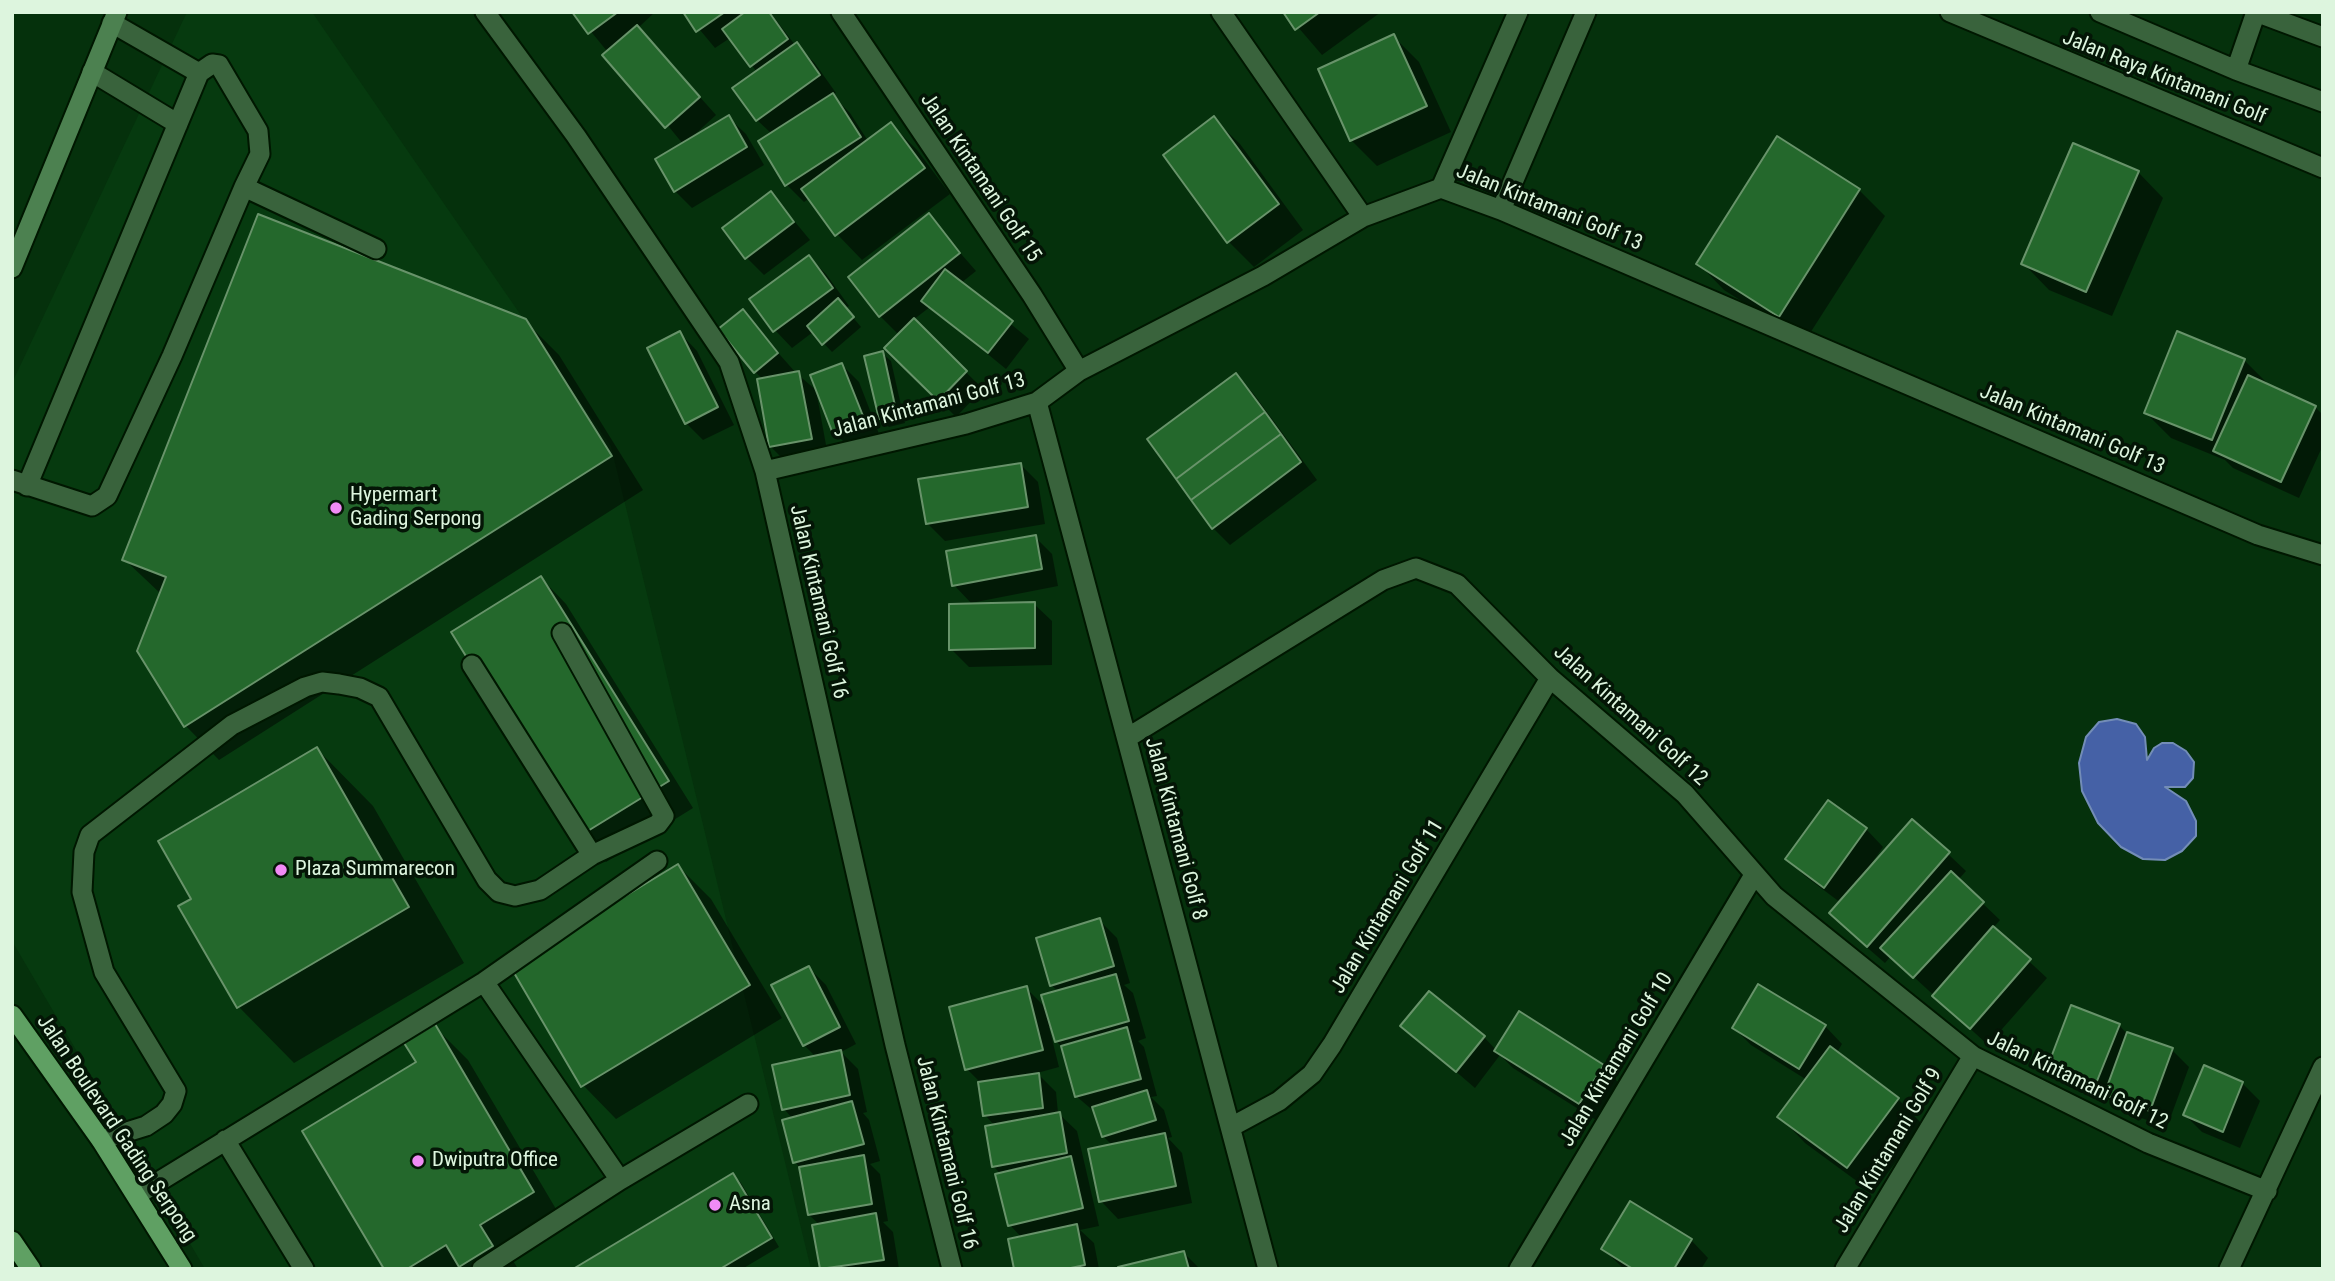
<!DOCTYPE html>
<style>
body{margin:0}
#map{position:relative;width:2335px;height:1281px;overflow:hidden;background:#05310c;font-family:"Roboto Condensed",sans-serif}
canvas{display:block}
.frame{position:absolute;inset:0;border:14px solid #ddf5de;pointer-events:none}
</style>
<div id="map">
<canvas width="2335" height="1281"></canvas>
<div class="frame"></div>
</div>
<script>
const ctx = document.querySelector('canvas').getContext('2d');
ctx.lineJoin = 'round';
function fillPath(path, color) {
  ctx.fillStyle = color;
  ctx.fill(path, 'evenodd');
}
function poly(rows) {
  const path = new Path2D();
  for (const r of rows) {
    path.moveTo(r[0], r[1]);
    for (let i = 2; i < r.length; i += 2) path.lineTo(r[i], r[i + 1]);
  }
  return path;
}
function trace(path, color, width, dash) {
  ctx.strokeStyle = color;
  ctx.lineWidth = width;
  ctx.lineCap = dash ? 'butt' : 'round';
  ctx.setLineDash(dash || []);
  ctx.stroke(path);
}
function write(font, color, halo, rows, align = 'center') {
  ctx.font = font + ' "Roboto Condensed",sans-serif';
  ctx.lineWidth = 7;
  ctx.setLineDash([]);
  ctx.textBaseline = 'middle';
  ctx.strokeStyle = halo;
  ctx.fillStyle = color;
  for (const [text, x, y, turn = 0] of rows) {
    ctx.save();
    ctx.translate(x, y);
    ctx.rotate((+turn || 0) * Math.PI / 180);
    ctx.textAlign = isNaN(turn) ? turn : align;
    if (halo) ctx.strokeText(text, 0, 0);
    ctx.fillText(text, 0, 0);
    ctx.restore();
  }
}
const built = poly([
 [187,12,312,12,611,446,811,1269,205,1269,12,941,12,383]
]);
const water = poly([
 [2117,719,2136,724,2145,737,2147,760,2154,748,2162,743,2173,743,2186,751,2194,762,2193,778,2185,787,2165,787,2186,801,2196,821,2196,836,2182,851,2165,860,2143,859,2121,847,2098,823,2082,791,2079,763,2086,737,2099,722,2117,719]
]);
const shadow = poly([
 [575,12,655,12,638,28,716,115,692,137,728,117,746,134,764,165,692,208,675,191,683,144],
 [685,12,770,12,795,45,814,62,836,93,832,95,850,113,868,141,891,124,917,150,950,194,862,260,837,234,810,198,804,202,787,185,772,134,757,120,757,72,730,38,715,48],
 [1285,12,1381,12,1322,55],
 [1393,36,1419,62,1451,132,1377,166,1351,140],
 [1214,119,1240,144,1303,230,1254,267,1228,241],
 [2138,172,2163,198,2112,316,2049,290,2024,264],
 [1859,190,1885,216,1805,341,1724,290,1699,264],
 [771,193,810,240,764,275,747,258],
 [928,216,976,271,961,283,1029,339,1006,369,930,307,913,320,983,389,956,417,887,348,899,335,880,316],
 [809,257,826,274,849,306,845,308,861,327,832,352,813,332,792,348,775,330],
 [742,312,796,373,816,390,828,456,788,464,771,447,763,379,755,372],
 [525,321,559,355,643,490,219,760,186,726,139,651,161,594,124,559],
 [680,333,697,351,734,425,703,440,686,423],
 [882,353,891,361,905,423,889,427,880,419],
 [2244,360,2270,386,2315,407,2323,415,2323,445,2299,498,2233,468,2225,460,2171,438,2146,413],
 [842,365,859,382,881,439,852,450,835,433],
 [1236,376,1253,393,1317,480,1230,545,1213,528],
 [1020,464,1038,482,1045,524,945,541,927,523],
 [1035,537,1052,554,1058,586,971,603,954,585],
 [541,578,566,604,693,808,606,862,580,836],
 [1034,604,1052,621,1052,665,969,667,951,649],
 [317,749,373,806,464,963,294,1063,238,1006,194,899],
 [1866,829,1883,847,1869,867,1871,868,1948,854,1966,871,1958,880,2000,920,1993,928,2047,978,1988,1045,1891,956,1885,963,1848,931,1831,913,1841,903,1805,876,1787,859],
 [678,866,711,899,782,1018,616,1119,583,1085],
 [1099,920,1117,938,1130,983,1124,985,1133,993,1146,1038,1138,1041,1144,1047,1157,1096,1151,1097,1164,1110,1172,1137,1168,1138,1182,1153,1192,1203,1118,1219,1101,1201,1113,1146,1103,1136,1096,1113,1076,1096,1063,1048,1057,1042,1052,1026,1049,1027,1059,1067,1037,1073,1056,1092,1058,1113,1077,1131,1099,1226,1080,1230,1094,1243,1099,1269,1016,1269,1022,1238,1010,1225,1001,1174,994,1167,995,1126,985,1115,980,1082,967,1069,1026,988,1047,1009,1059,992,1051,985],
 [809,968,826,985,856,1044,841,1052,858,1069,867,1112,863,1113,869,1120,880,1161,870,1164,880,1174,888,1221,883,1222,893,1232,899,1269,822,1269,814,1226,820,1225,809,1215,801,1169,795,1162,793,1119,784,1109,816,1057,804,1045],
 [2119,1025,2127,1034,2172,1050,2189,1067,2167,1127,2124,1112,2113,1101,2066,1085,2049,1067],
 [1403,1026,1484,1037,1496,1050,1602,1066,1620,1084,1596,1120,1513,1068,1500,1055,1475,1088],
 [1825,1026,1842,1044,1836,1054,1898,1099,1923,1125,1873,1193,1805,1143,1780,1117,1807,1080,1751,1045,1734,1028],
 [435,1027,468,1060,566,1226,512,1259,518,1269,386,1269,418,1063],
 [2242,1083,2260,1101,2240,1148,2202,1132,2185,1115],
 [733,1175,741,1183,779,1247,742,1269,577,1269],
 [1691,1240,1708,1258,1701,1269,1624,1269,1603,1249],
 [1184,1253,1200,1269,1120,1269]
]);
const building = poly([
 [572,12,618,12,588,34,572,12],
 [683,12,725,12,696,32,683,12],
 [745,12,769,12,788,39,750,67,722,29,745,12],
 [1283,12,1320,12,1295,30,1283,12],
 [637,25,700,97,665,128,602,55,637,25],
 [1394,34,1427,106,1350,141,1318,69,1394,34],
 [797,42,820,75,756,121,732,88,797,42],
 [833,93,861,137,785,186,758,141,833,93],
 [729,115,747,147,674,192,655,159,729,115],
 [1214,116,1279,204,1227,243,1163,155,1214,116],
 [891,122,925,168,835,236,801,189,891,122],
 [1777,136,1860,189,1779,317,1696,264,1777,136],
 [2073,143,2139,171,2086,292,2021,264,2073,143],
 [771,191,794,222,745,259,722,228,771,191],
 [929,213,960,253,879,317,848,277,929,213],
 [258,214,526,319,612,456,184,727,137,651,166,577,122,560,258,214],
 [809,255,833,288,773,332,749,299,809,255],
 [945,269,1013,321,988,353,921,301,945,269],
 [838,298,854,317,822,345,807,326,838,298],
 [743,309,778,353,754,373,718,329,743,309],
 [914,318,967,371,938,401,884,348,914,318],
 [680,331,718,407,685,424,647,348,680,331],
 [2177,331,2245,359,2212,440,2144,413,2177,331],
 [883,351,897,415,879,419,864,356,883,351],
 [842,363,865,421,833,434,810,375,842,363],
 [799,371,812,439,769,447,757,379,799,371],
 [1236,373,1265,412,1176,479,1147,439,1236,373],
 [2248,375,2316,406,2281,482,2213,451,2248,375],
 [1265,412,1281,434,1191,500,1176,479,1265,412],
 [1281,434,1301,462,1212,529,1191,500,1281,434],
 [1021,463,1028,507,926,524,918,479,1021,463],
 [1036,535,1042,569,952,586,946,551,1036,535],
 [541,576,669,781,578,837,451,632,541,576],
 [1035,602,1035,648,949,650,949,604,1035,602],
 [317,747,409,907,237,1008,178,906,191,899,158,841,317,747],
 [1828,800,1867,828,1824,888,1785,859,1828,800],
 [1912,819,1950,852,1867,947,1829,913,1912,819],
 [678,864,750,985,581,1087,510,966,678,864],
 [1951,871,1984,902,1913,978,1880,948,1951,871],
 [1100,918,1114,966,1050,986,1036,938,1100,918],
 [1993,926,2031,959,1970,1029,1932,996,1993,926],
 [809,966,840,1027,803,1046,771,985,809,966],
 [1116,974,1129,1021,1055,1042,1041,995,1116,974],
 [1758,984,1826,1025,1799,1069,1732,1028,1758,984],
 [1027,986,1043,1050,965,1070,949,1007,1027,986],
 [1429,991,1485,1036,1456,1072,1400,1026,1429,991],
 [2071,1005,2120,1024,2095,1086,2047,1068,2071,1005],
 [1519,1011,1604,1065,1579,1104,1494,1051,1519,1011],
 [435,1024,534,1192,480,1225,493,1246,459,1267,446,1245,407,1269,384,1269,302,1131,416,1062,404,1043,435,1024],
 [1127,1027,1141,1079,1075,1097,1061,1046,1127,1027],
 [2127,1032,2173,1048,2150,1111,2104,1095,2127,1032],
 [1830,1046,1899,1098,1847,1168,1777,1117,1830,1046],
 [841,1050,850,1095,782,1110,772,1065,841,1050],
 [2204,1065,2243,1082,2223,1132,2183,1115,2204,1065],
 [1039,1073,1043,1108,983,1116,978,1082,1039,1073],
 [1147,1090,1156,1120,1102,1137,1092,1107,1147,1090],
 [852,1101,864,1144,793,1163,782,1120,852,1101],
 [1060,1112,1067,1153,992,1167,985,1126,1060,1112],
 [1165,1133,1176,1186,1099,1202,1088,1149,1165,1133],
 [864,1155,872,1204,808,1215,799,1167,864,1155],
 [1071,1156,1083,1208,1008,1226,995,1174,1071,1156],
 [733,1173,772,1238,720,1269,573,1269,733,1173],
 [1630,1201,1692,1239,1674,1269,1633,1269,1601,1249,1630,1201],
 [876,1213,884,1260,820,1269,812,1225,876,1213],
 [1077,1224,1085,1265,1066,1269,1014,1269,1008,1239,1077,1224],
 [1184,1251,1189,1269,1118,1269,1118,1267,1184,1251]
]);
const service = poly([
 [112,23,199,73],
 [92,72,178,124],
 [12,480,92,506,107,496,172,356,244,187,376,249],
 [27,486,199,73,212,64,219,65,258,131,260,154,244,187],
 [472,665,592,855],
 [484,982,620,1180],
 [101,1140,146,1126,164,1114,172,1104,176,1091,104,972,82,892,84,852,90,835,232,725,305,687,322,682,339,684,360,688,379,697,487,880,499,892,515,896,540,890,592,855,658,824,664,816,562,633],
 [225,1140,304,1269],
 [137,1195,484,982,657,861],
 [482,1269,620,1180,748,1104]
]);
const minor = poly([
 [485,12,576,136,729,362,765,471,895,1045,952,1269],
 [841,12,1032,295,1079,371],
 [1221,12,1363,217],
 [1950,12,2323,168],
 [1441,188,1518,12],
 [1501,210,1586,12],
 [1037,402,1268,1269],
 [765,471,966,424,1037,402,1079,371,1263,276,1363,217,1441,188,1501,210,2258,535,2323,555],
 [1127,738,1383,580,1416,568,1457,584,1550,678,1685,794,1774,896,1973,1056,2148,1143,2267,1191],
 [1231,1127,1279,1101,1312,1074,1332,1045,1550,678],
 [1519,1269,1754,875],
 [1845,1269,1973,1056],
 [2229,1269,2323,1067]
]);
const tertiary = poly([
 [2100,12,2236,70,2323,102],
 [2236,70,2256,12,2323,37]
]);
const secondary = poly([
 [12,268,117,12]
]);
const primary = poly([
 [12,1015,101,1140,182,1269],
 [12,1241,31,1269]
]);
const markers = [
 [336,508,7,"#f08bf5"],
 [281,870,7,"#f08bf5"],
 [418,1161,7,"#f08bf5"],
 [715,1205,7,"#f08bf5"]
];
const streetNames = [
 ["Jalan Raya Kintamani Golf",2164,78,22],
 ["Jalan Kintamani Golf 15",980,178,56],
 ["Jalan Kintamani Golf 13",1549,208,22],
 ["Jalan Kintamani Golf 13",929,406,-15],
 ["Jalan Kintamani Golf 13",2072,430,23],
 ["Jalan Kintamani Golf 16",818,602,77],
 ["Jalan Kintamani Golf 12",1630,716,42],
 ["Jalan Kintamani Golf 8",1175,829,75],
 ["Jalan Kintamani Golf 11",1388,907,-59],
 ["Jalan Kintamani Golf 10",1617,1060,-59],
 ["Jalan Kintamani Golf 12",2077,1081,26],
 ["Jalan Boulevard Gading Serpong",116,1129,56],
 ["Jalan Kintamani Golf 9",1889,1151,-59],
 ["Jalan Kintamani Golf 16",946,1153,76]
];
const poiNames = [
 ["Hypermart",350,496],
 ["Gading Serpong",350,520],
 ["Plaza Summarecon",295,870],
 ["Dwiputra Office",432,1161],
 ["Asna",729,1205]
];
fillPath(built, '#063a0f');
fillPath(water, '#4561a6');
trace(water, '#738db7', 2);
fillPath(shadow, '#0007');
fillPath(building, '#24682c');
trace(building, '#68936a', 2);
trace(service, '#001700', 23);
trace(minor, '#001700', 23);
trace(tertiary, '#001700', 23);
trace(secondary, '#001700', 23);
trace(primary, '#001700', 23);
trace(service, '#39633c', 19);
trace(minor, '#39633c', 19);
trace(tertiary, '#39633c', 19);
trace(secondary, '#4c8150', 19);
trace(primary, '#5fa063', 19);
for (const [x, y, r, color] of markers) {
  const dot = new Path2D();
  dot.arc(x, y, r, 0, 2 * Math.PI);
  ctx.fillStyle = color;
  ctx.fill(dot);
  trace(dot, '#041506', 2.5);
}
write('21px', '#ddf5de', '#041506', streetNames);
write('21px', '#ddf5de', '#041506', poiNames, 'left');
</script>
